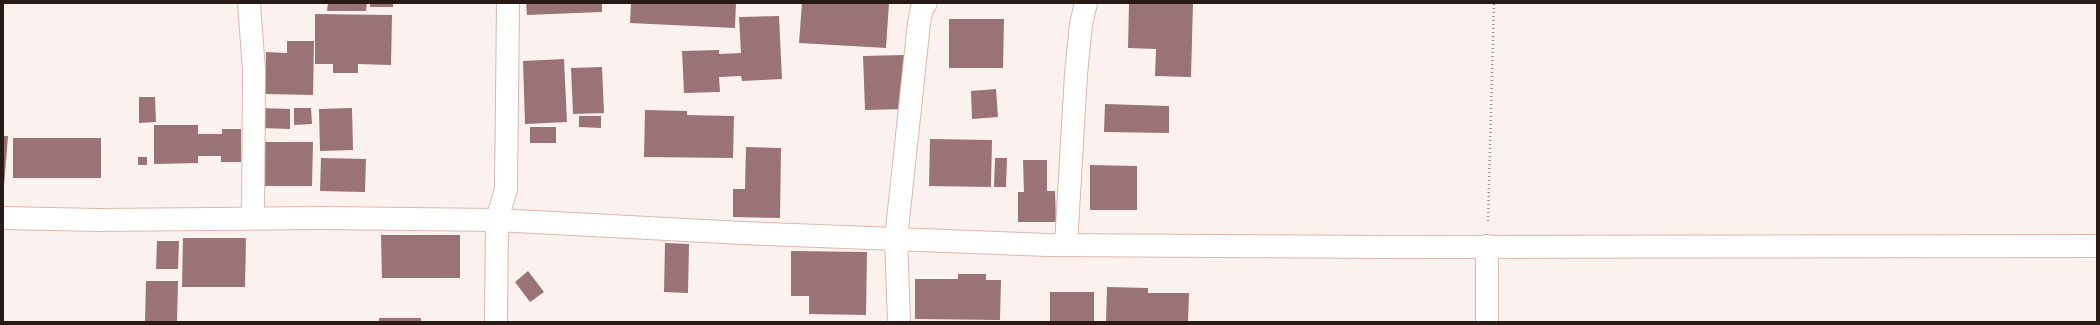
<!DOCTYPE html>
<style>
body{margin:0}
#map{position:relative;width:2100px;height:325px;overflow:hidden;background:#fbf2f0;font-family:"Titillium Web",sans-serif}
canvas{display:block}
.frame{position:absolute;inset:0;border:4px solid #281a16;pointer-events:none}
</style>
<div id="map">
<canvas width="2100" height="325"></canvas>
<div class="frame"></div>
</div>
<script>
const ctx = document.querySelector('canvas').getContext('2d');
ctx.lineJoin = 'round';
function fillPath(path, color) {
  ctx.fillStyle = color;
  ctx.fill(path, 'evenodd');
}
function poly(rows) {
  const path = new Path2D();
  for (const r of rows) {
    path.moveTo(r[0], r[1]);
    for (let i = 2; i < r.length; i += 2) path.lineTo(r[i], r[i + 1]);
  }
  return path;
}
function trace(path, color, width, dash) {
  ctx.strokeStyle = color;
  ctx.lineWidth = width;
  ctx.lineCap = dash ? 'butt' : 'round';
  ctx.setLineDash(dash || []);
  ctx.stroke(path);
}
const building = poly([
 [328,3,367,3,366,11,327,11],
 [370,3,393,3,393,7,370,7],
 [526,3,602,3,602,12,527,15],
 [631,3,736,3,735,28,630,23],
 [802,3,889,3,886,48,799,43],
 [1129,3,1193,3,1191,77,1155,76,1156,49,1128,48],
 [315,14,392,15,391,65,358,64,358,73,333,73,333,64,315,64],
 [779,16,782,79,742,81,741,76,719,77,720,92,684,93,682,51,719,50,719,54,741,53,739,17],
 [949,19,1004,19,1003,68,949,68],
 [287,41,314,41,313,95,265,94,266,52,287,53],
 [904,55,906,109,865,110,863,56],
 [564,59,567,122,525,124,523,61],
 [602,67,604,113,573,114,571,68],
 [996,89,998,117,972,119,971,91],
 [139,97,155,97,156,122,139,123],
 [1105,104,1169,106,1169,133,1104,132],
 [260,108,290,109,290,129,260,128],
 [294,108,311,108,312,124,294,125],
 [352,108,353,150,320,151,319,109],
 [645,110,687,111,687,115,734,116,733,158,644,157],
 [579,116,601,116,601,128,579,127],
 [154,125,198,125,198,134,222,134,222,129,241,129,241,162,221,162,221,156,198,156,198,163,154,164],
 [530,127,556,127,556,143,530,143],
 [3,136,8,136,4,186,3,186],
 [13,138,101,138,101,178,13,178],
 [930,139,992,140,991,187,929,186],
 [258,142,313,142,312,186,258,186],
 [746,147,781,148,780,218,733,217,733,189,745,189],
 [138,157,147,157,147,165,138,165],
 [321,158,366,159,365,192,320,191],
 [995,158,1007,158,1006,187,994,187],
 [1023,160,1047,160,1047,191,1055,191,1056,222,1018,222,1018,192,1024,192],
 [1090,165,1137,166,1137,210,1090,210],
 [381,235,460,235,460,278,382,278],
 [183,238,246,238,245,287,182,287],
 [157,241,179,241,178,269,156,269],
 [665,243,689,244,688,293,664,292],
 [791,251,867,252,866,315,809,314,809,296,791,296],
 [528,271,544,292,530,302,515,282],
 [958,274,986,274,986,280,1001,280,1000,320,915,319,915,279,958,279],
 [146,281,178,281,177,322,145,322],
 [1107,287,1148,288,1148,293,1189,293,1188,322,1106,322],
 [1050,292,1094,292,1094,322,1050,322],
 [379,318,421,318,421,322,379,322]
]);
const path = poly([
 [1488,221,1494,3]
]);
const minor = poly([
 [249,3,254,70,253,218],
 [3,218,99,220,322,218,497,220,742,233,1048,245,1391,247,2097,246],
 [1066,245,1076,74,1081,24,1086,3],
 [496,322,497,220,506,189,508,3],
 [899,322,896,239,919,23,922,8,926,3],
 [1487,322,1487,246]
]);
fillPath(building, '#997376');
trace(minor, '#ddb6ac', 24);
trace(path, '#9e9290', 2.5, [1, 3]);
trace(minor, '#fff', 22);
</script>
